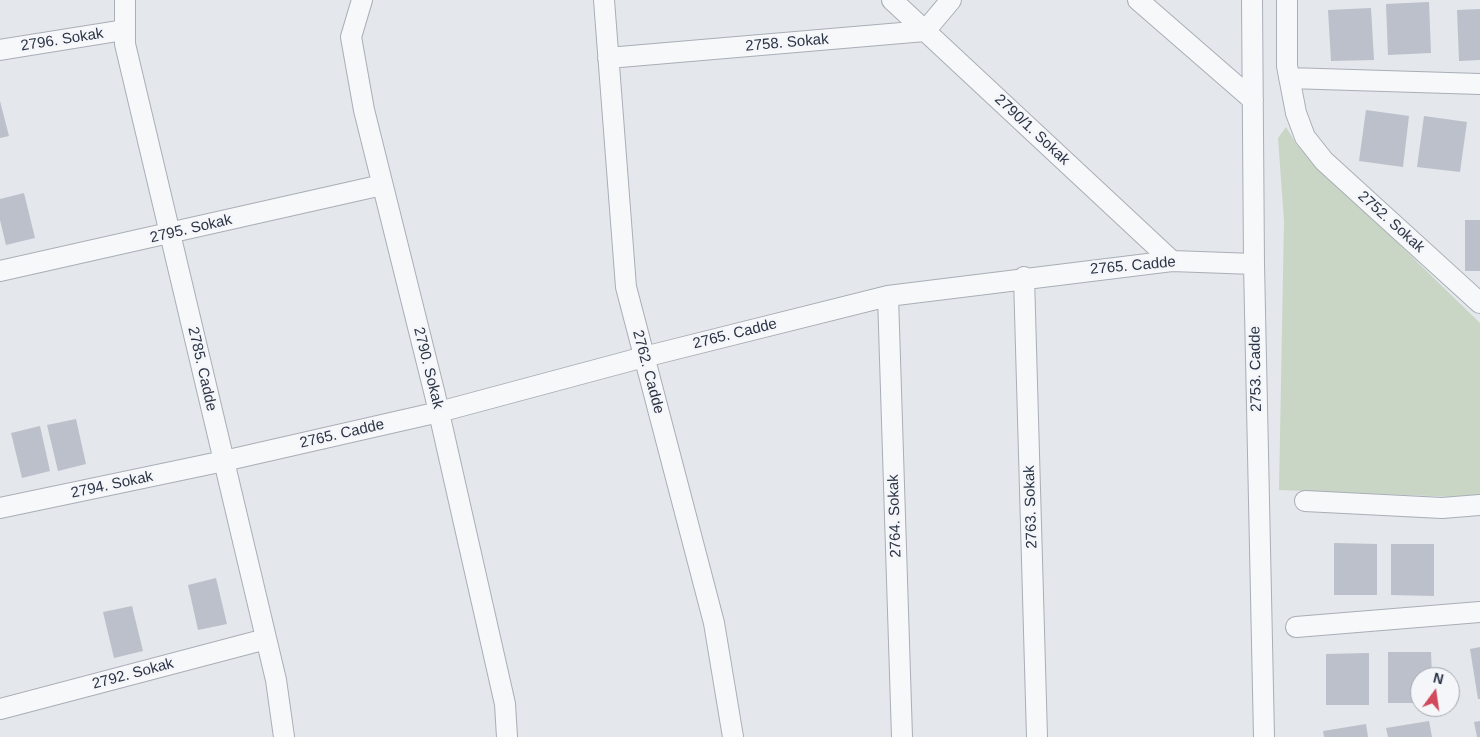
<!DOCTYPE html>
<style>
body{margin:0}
#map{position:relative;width:1480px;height:737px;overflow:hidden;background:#e4e7ec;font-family:Arial,sans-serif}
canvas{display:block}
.north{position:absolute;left:1410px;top:667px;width:50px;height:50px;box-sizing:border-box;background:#f4f6f9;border:1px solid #a4a8b1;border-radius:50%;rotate:14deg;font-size:14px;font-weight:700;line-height:20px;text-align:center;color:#2b3445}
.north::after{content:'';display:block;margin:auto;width:18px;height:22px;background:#d1495b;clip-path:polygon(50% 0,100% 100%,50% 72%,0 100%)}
</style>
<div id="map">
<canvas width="1480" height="737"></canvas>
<div class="north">N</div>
</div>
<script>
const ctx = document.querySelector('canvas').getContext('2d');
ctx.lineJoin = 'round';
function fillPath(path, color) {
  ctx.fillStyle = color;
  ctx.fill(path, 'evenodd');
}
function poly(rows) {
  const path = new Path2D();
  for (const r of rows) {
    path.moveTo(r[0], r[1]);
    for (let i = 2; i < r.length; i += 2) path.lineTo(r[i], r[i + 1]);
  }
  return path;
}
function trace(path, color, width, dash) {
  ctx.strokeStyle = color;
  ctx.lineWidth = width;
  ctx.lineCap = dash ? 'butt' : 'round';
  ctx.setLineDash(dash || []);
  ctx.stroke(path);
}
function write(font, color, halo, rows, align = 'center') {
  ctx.font = font + ' Arial,sans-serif';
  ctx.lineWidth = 5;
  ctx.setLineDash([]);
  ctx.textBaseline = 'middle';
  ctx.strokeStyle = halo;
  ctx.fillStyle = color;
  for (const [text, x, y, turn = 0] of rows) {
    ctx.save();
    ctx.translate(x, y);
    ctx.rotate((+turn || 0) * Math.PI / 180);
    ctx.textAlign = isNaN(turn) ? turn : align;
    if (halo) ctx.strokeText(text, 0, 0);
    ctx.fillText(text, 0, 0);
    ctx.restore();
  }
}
const green = poly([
 [1286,127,1297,145,1480,323,1480,498,1279,490,1284,221,1278,138]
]);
const building = poly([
 [1429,2,1431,53,1388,55,1386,4],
 [1371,8,1374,60,1331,61,1328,10],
 [1480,9,1480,60,1459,61,1457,10],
 [0,101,9,136,0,138],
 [1366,110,1409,116,1403,167,1359,161],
 [1424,116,1467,122,1460,172,1417,167],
 [24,193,35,238,6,245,0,220,0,199],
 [1465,220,1480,220,1480,271,1465,271],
 [76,419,86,464,58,471,47,425],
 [40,426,50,471,22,478,11,433],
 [1334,543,1377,544,1377,595,1334,595],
 [1391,544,1434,544,1434,596,1391,595],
 [216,578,227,624,198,630,188,585],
 [132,606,143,651,114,658,103,612],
 [1480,647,1480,699,1478,699,1470,649],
 [1388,652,1431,652,1432,677,1420,677,1420,703,1388,703],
 [1369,653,1369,705,1326,705,1326,654],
 [1429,721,1432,737,1388,737,1386,728],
 [1480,721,1480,737,1477,737,1474,722],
 [1366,724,1368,737,1324,737,1323,731]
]);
const street = poly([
 [125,0,125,44,276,680,284,737],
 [362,0,351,37,364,110,435,395,505,704,507,737],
 [604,0,626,287,714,623,733,737],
 [892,0,1172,261],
 [1138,0,1253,100],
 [1252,0,1254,264,1264,737],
 [1287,0,1287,66,1296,113,1305,137,1324,161,1480,303],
 [0,50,124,30],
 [608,58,925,31,951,0],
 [1289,78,1480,84],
 [0,271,382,185],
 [1024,277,1037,737],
 [888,296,902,737],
 [1305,501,1442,508,1480,505],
 [0,508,224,461,439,412,644,357,888,296,1172,261,1254,264],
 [1296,627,1480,612],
 [0,709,266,639]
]);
const streetNames = [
 ["2796. Sokak",62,40,-9],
 ["2758. Sokak",787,43,-5],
 ["2790/1. Sokak",1032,130,43],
 ["2752. Sokak",1391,222,42],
 ["2795. Sokak",191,229,-13],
 ["2765. Cadde",1133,266,-5],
 ["2765. Cadde",735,334,-14],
 ["2790. Sokak",428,368,76],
 ["2785. Cadde",202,369,77],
 ["2753. Cadde",1256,369,-91],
 ["2762. Cadde",648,372,75],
 ["2765. Cadde",342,434,-13],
 ["2794. Sokak",112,485,-12],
 ["2763. Sokak",1031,507,-92],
 ["2764. Sokak",895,516,-92],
 ["2792. Sokak",133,674,-15]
];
fillPath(green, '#c9d6c5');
fillPath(building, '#bbc0ca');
trace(street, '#a9aeb7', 22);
trace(street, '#f7f8fa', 20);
write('15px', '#2b3445', '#f4f6f9', streetNames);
</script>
